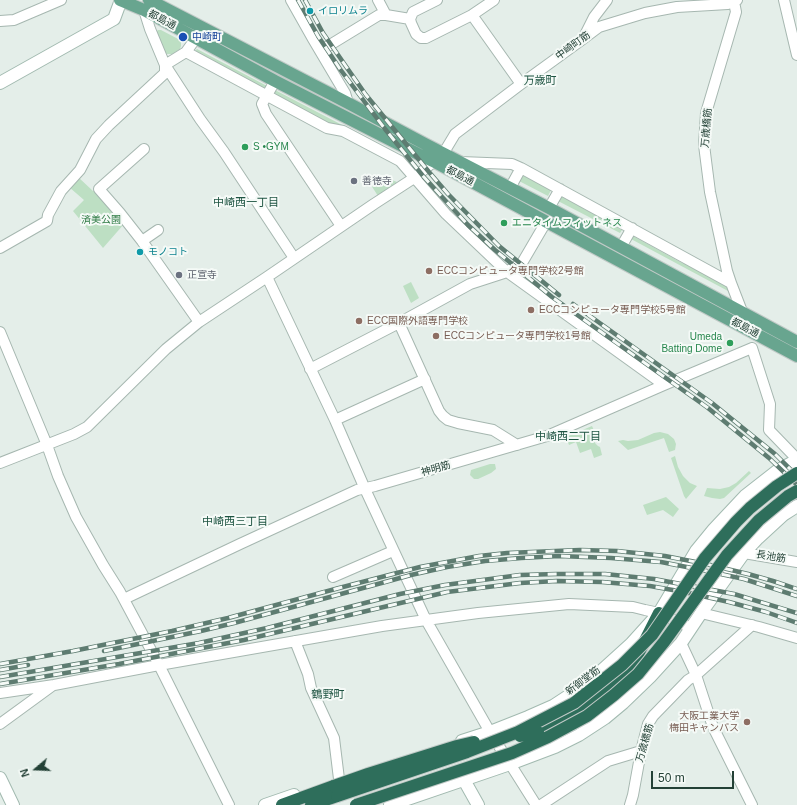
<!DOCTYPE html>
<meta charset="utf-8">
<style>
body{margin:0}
#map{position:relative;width:797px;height:805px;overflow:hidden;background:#e4eee9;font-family:Helvetica,sans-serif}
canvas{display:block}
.north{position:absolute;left:16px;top:749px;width:40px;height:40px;-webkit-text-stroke:3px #f5faf7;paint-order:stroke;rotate:251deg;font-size:11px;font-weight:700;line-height:16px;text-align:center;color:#234136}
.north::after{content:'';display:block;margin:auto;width:14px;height:18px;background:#234136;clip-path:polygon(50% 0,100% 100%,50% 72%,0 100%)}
.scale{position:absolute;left:651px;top:771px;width:83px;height:18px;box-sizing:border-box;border:2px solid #234136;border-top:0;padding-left:5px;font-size:12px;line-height:14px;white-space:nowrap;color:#234136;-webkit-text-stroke:3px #f5faf7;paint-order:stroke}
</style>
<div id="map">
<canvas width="797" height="805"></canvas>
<div class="north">N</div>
<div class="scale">50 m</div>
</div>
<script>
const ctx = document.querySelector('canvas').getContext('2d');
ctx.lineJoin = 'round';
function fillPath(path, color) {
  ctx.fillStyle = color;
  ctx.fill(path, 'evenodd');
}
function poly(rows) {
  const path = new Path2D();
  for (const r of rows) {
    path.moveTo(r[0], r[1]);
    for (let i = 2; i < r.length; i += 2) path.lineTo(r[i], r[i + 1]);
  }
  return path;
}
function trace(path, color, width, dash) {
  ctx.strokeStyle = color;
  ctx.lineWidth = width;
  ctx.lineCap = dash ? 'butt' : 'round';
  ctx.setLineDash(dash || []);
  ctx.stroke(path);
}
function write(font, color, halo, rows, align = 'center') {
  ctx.font = font + ' Helvetica,"Noto Sans JP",sans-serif';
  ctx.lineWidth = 4;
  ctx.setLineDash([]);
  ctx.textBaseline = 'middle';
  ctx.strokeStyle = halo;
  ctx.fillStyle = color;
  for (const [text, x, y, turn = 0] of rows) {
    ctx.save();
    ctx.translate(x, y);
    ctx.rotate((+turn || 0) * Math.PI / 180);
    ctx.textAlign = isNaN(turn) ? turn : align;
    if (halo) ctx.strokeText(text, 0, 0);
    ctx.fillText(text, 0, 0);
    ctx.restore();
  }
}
const green = poly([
 [158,30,161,30,180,40,181,43,181,46,180,49,172,54,167,54,164,52,156,33,157,31],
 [197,49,267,86,265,89,195,51],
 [275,90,367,138,366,139,331,126,273,94],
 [379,175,397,182,378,196,369,182],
 [522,175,551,190,548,196,519,181],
 [78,177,93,191,97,191,124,224,103,248,73,211,84,200,69,187],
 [561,196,622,230,620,233,558,201],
 [633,236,682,263,696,267,728,286,730,290,728,291,631,239],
 [411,282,419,298,411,303,403,286],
 [592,426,596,435,594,439,595,443,598,446,600,447,602,455,594,458,591,449,580,453,576,442,569,445,566,437],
 [660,432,668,434,674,439,676,444,675,450,669,452,664,438,628,450,618,441,623,440,628,441,638,440,654,433],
 [675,456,678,467,683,476,690,483,697,486,686,499,684,496,671,458],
 [490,464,495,464,496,469,491,473,478,479,474,479,470,475,471,470],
 [749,471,751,473,724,498,720,499,712,498,704,496,707,488,720,489,729,487,736,483],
 [666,497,679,509,673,517,663,510,647,515,643,505]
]);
const street = poly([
 [291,0,313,39,339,83,345,93,348,103],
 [378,0,386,15,410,19],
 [437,0,413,12,410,19,411,23,416,34,421,38,426,38,472,15,494,0],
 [784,0,797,55],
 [144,10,150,29,165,65,200,119,224,152,294,258],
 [472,15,521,84],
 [0,21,14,20,61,0],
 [584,37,594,17,607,0],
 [320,51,379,15,386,15],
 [186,52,327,128,343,131,400,161,446,214,507,272,664,385],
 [165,65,186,52,196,38],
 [275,81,262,104,266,114,341,226],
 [144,149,99,189,120,213,142,241,199,322],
 [461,162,512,164,521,168,731,283,743,314],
 [510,188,521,168],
 [549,208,560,189],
 [142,241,158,230],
 [621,247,632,228],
 [0,248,47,221,48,215,61,191,80,170,96,139,109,125,165,73,165,65],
 [267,277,335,420,365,489,426,620,490,732,536,805],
 [731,283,727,271,710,192,704,145,706,113,736,12,734,2,733,0],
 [399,323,439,411,443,416,448,420,458,423,493,430,517,445],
 [0,332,47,445,58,476,76,517,103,565,120,592,159,665,229,805],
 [752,348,770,404,769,430,797,459],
 [310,369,399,323,470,284,504,273,522,263,546,222],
 [335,420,425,379],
 [0,463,74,434,87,427,166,349,199,322,267,277,374,204,414,178,443,154,455,134,521,84,583,39,599,27,645,13,677,7,728,4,737,0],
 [744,553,797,562],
 [333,577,393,551],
 [124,599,240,544,357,490,375,486,547,436,664,385,752,348],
 [701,613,759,627,797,638],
 [295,641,308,674,311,688,334,738,339,779],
 [681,643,696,675,713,727,752,805],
 [0,693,54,685,159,665,382,626,478,613,569,604,633,607,645,610,659,613,691,628],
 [0,724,52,686],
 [541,805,608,761,641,751],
 [630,805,633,795,641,751,648,724,653,716,688,680,696,675,752,625]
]);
const secondary = poly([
 [0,83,114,19,121,0],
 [462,741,490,732,528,717,553,706,582,687,599,673,631,644,659,613,696,551,714,529,745,496,777,471,797,460],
 [0,778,13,805],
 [464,780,478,805],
 [265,805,294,795],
 [390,805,510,764,555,747,579,735,605,718,623,703,650,677,681,643,701,613,744,553,758,538,783,515,797,506]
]);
const primary = poly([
 [120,0,144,10,275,81,420,155,433,161,797,356],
 [149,0,348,103,425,144,549,208,797,342]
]);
const highway = poly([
 [538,732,583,708,609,689,631,668,659,613],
 [282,805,334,786],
 [311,805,337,796]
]);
const rail = poly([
 [298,0,318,36,340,69,385,129,423,176,443,198,468,225,495,250,552,297,708,408,769,458,797,485],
 [305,0,323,33,345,65,366,95,429,172,448,194,499,246,559,295],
 [573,304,712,403,775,454,797,476],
 [104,651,201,631,234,623,411,575,447,567,485,561,521,558,559,556,611,558,661,562,702,570,744,579,797,596],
 [0,664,73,651,172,631,228,618,339,588,420,567,479,556,507,553,580,550,617,551,665,556,706,564,748,574,773,581,797,589],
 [0,670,28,665],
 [0,677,199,643,267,628,400,594,445,585,520,575,557,574,605,574,654,579,734,594,797,613],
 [0,684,119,664,244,640,447,592,520,583,557,581,602,582,650,586,684,592,729,602,766,612,797,623]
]);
const highwayBridge = poly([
 [520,736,538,732],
 [334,786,368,774,457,746,474,742],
 [337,796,467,752,518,732,574,703,622,665,652,635,705,558,736,522,750,508,777,486,797,473],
 [356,805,512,753,548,737,587,716,614,695,638,674,664,642,727,555,759,520,788,496,797,491]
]);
const markers = [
 [310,11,4,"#0f9aa8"],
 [183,37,5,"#1a4fb4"],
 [245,147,4,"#2e9e5b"],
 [354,181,4,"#6b7280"],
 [504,223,4,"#2e9e5b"],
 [140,252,4,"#0f9aa8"],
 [429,271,4,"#8d6e63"],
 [179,275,4,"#6b7280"],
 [531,310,4,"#8d6e63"],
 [359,321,4,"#8d6e63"],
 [436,336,4,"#8d6e63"],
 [730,343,4,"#2e9e5b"],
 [747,722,4,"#8d6e63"]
];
const cultureNames = [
 ["イロリムラ",318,11],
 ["モノコト",148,252]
];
const streetNames = [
 ["都島通",162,20,28],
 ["中崎町筋",573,46,-36],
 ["万歳橋筋",707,128,-85],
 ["都島通",460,176,28],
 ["都島通",745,328,28],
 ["神明筋",436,469,-16],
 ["長池筋",771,557,9],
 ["新御堂筋",583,681,-37],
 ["万歳橋筋",645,743,-74]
];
const transitNames = [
 ["中崎町",192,37]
];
const leisureNames = [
 ["S •GYM",253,147],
 ["エニタイムフィットネス",512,223],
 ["Umeda",722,337,"right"],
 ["Batting Dome",722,349,"right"]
];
const worshipNames = [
 ["善徳寺",362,181],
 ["正宣寺",187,275]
];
const parkNames = [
 ["済美公園",101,220]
];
const educationNames = [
 ["ECCコンピュータ専門学校2号館",437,271],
 ["ECCコンピュータ専門学校5号館",539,310],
 ["ECC国際外語専門学校",367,321],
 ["ECCコンピュータ専門学校1号館",444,336],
 ["大阪工業大学",739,716,"right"],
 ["梅田キャンパス",739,728,"right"]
];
const neighbourhoodNames = [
 ["万歳町",540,81],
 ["中崎西一丁目",246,203],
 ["中崎西二丁目",568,437],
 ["中崎西三丁目",235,522],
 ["鶴野町",328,695]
];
fillPath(green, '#bddfc3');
trace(street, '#a6b7b0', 12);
trace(secondary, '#a2bab0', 14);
trace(primary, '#c1cac7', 14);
trace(highway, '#c1cac7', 14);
trace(street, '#fff', 10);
trace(secondary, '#fff', 12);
trace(primary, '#68a58f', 12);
trace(highway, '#2e6e5b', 12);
trace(rail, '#5e7c71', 4.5);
trace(rail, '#f5faf7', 3, [9]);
trace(highwayBridge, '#c1cac7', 14, []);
trace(highwayBridge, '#2e6e5b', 12);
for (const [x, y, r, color] of markers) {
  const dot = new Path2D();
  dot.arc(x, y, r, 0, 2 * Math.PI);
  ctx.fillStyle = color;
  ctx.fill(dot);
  trace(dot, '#f5faf7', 1.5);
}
write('10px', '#0d838f', '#f5faf7', cultureNames, 'left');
write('10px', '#234136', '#f5faf7', streetNames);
write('10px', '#164399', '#f5faf7', transitNames, 'left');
write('10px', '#27864d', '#f5faf7', leisureNames, 'left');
write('10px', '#5b616d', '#f5faf7', worshipNames, 'left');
write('10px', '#2c7942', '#f5faf7', parkNames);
write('10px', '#785e54', '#f5faf7', educationNames, 'left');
write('11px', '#1e5442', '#f5faf7', neighbourhoodNames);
</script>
